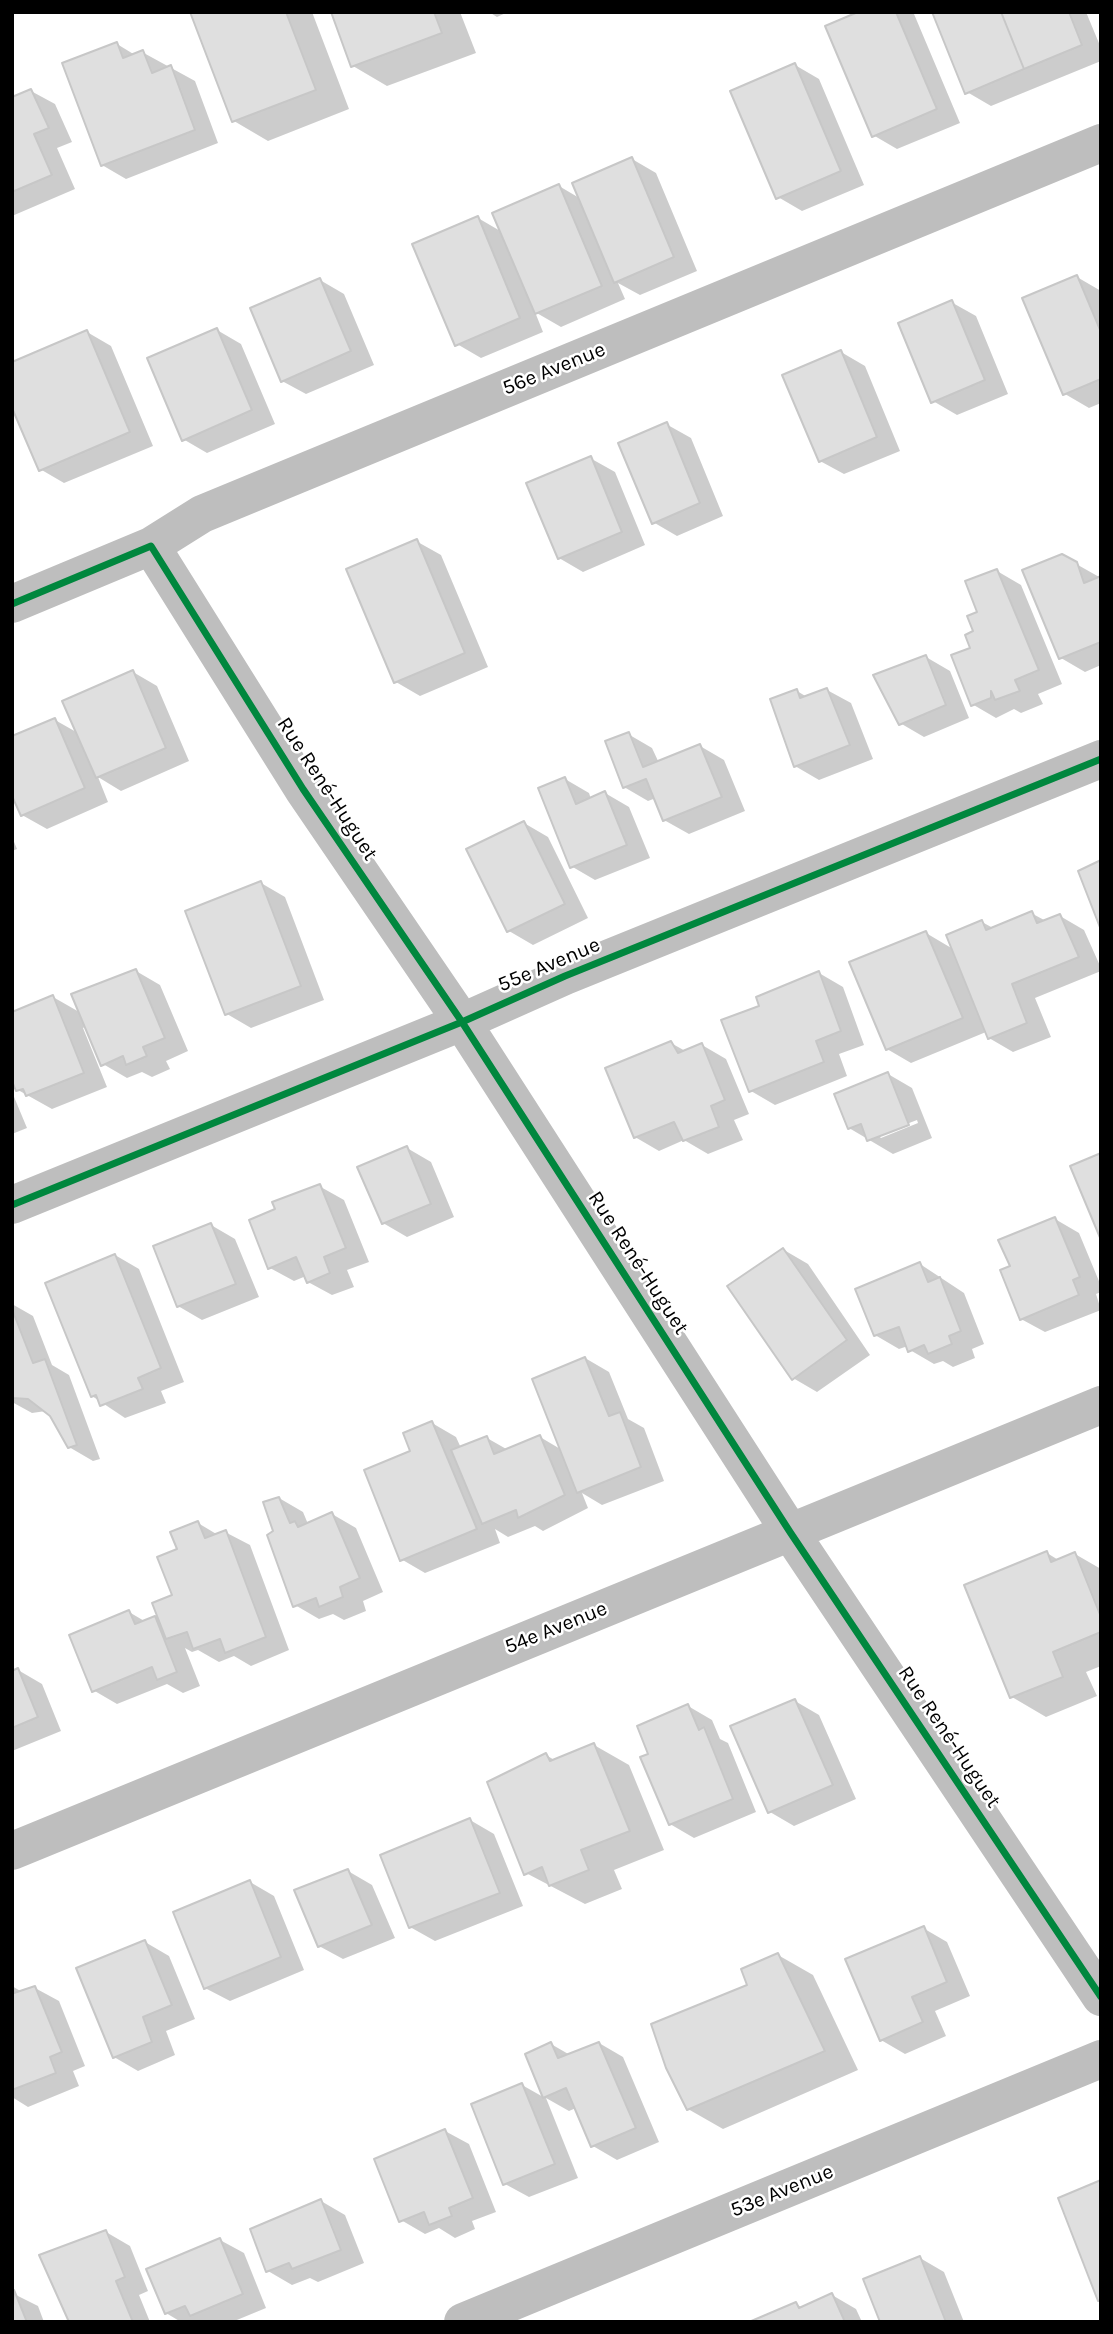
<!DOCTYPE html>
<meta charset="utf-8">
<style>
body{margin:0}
#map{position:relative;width:1113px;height:2334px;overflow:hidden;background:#fff;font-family:Karla,sans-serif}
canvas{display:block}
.frame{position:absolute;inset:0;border:14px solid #000;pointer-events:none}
</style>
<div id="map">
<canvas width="1113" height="2334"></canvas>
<div class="frame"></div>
</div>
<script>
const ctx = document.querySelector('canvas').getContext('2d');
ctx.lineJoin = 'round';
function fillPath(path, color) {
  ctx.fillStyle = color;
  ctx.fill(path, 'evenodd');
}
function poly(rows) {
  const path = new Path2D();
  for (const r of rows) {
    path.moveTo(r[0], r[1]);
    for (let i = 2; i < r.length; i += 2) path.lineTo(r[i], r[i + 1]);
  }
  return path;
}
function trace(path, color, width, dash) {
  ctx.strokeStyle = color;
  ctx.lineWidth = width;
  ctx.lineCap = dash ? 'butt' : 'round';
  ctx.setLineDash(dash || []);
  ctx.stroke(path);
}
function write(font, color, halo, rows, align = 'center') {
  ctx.font = font + ' Karla,sans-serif';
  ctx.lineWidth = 5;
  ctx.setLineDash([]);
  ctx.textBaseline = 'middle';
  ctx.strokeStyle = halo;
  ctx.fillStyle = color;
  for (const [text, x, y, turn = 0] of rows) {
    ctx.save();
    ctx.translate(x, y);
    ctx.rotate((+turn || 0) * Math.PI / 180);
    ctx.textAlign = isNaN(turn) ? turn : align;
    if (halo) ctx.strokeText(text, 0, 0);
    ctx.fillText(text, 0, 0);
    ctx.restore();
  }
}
const shadow = poly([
 [192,12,312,12,349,109,268,141,234,121],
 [333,12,460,12,476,53,387,86,353,66],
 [489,12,508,12,497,17],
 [862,12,914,14,960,123,897,149,873,135],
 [934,12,1086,12,1101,48,1101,61,991,106,967,92],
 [117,44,135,55,142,52,195,81,218,143,126,179,102,165],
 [795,65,819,79,864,185,802,211,778,197],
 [31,91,55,104,72,142,57,148,75,189,12,216,12,99],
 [632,159,656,173,697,271,640,295,618,283,625,299,561,327,535,312,543,332,481,358,457,344,478,218,502,232,559,186,581,199],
 [1077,277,1101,291,1101,403,1089,408,1065,394],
 [320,280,344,294,374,365,306,394,282,381],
 [951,302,976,316,1008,394,957,415,933,401],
 [217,330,241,344,275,424,207,453,183,439],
 [87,332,111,346,153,446,64,483,40,469],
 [841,352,865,366,900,451,844,474,820,461],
 [666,424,691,438,723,516,677,536,653,522],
 [590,458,615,472,645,545,583,572,559,558],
 [416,541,441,555,488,667,420,696,396,682],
 [1062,556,1101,578,1101,665,1085,672,1061,658],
 [997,571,1021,585,1062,684,1038,694,1043,704,1021,713,1014,709,996,718,972,704,972,649,979,612],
 [926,657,950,671,969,718,924,737,900,723],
 [133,672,157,686,189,761,121,791,98,777,108,802,47,829,22,815,55,720,78,733],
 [827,690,851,703,873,759,819,780,795,766,797,691,807,697],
 [628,734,652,748,659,763,700,746,724,760,745,811,689,834,664,820,656,798,648,801,624,787],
 [565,779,589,793,591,799,605,793,629,807,650,858,595,880,571,866],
 [524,823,548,837,588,918,533,945,509,931],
 [12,837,17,849,12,851],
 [261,883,285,897,324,1000,251,1028,227,1014],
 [1031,913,1046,921,1060,916,1084,930,1101,968,1101,971,1035,998,1051,1037,1013,1052,989,1038,986,1032,911,1063,887,1049,926,933,953,949,982,922,993,928],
 [136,971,160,985,188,1051,166,1061,170,1069,152,1077,142,1072,127,1078,103,1064,86,1026,83,1028,107,1087,52,1109,18,1090,53,997,81,1013],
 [819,973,843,987,864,1045,839,1054,847,1076,775,1105,751,1091,761,1007],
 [671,1043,687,1052,702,1045,726,1059,749,1114,734,1120,743,1140,708,1154,684,1140,659,1151,635,1137],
 [888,1074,912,1088,932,1138,893,1154,849,1128],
 [917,1120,918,1123,881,1138,878,1135],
 [12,1092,27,1128,12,1134],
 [407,1148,431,1162,454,1217,407,1237,383,1223],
 [319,1186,344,1200,369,1262,347,1270,354,1287,332,1295,308,1282,306,1276,294,1281,270,1268,277,1210],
 [1055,1219,1079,1233,1101,1286,1101,1292,1096,1294,1101,1310,1045,1332,1021,1319,1012,1267],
 [211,1225,235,1239,259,1297,202,1320,178,1306],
 [784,1250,808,1264,870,1355,817,1392,793,1378],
 [115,1255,139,1269,184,1382,161,1391,166,1403,125,1418,92,1396],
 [920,1264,964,1293,984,1344,972,1349,975,1358,953,1367,943,1361,934,1364,910,1350,908,1346,899,1349,875,1335],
 [12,1304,33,1316,52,1365,69,1375,100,1459,93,1461,69,1447,46,1411,32,1413,12,1402],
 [585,1358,609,1372,628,1419,644,1428,664,1481,602,1505,582,1493,588,1508,543,1531,535,1526,508,1537,495,1529,500,1543,425,1573,401,1559,412,1452,432,1423,456,1437,461,1448,487,1438,508,1450,540,1437,562,1450],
 [279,1498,303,1512,308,1524,332,1514,356,1528,383,1592,363,1601,366,1611,344,1620,333,1614,319,1619,295,1605,275,1532],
 [198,1523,218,1535,225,1532,250,1545,289,1650,251,1666,234,1656,219,1662,198,1650,192,1652,185,1648,200,1686,183,1693,167,1684,117,1704,93,1690,129,1612,146,1622,155,1618,161,1622,175,1596,179,1550],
 [1047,1553,1060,1561,1075,1554,1101,1569,1101,1666,1086,1672,1097,1696,1046,1717,1012,1697],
 [18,1670,42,1684,61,1731,12,1751,12,1673],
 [795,1701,819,1715,856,1799,794,1826,770,1812],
 [688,1706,712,1720,720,1739,728,1743,756,1812,694,1838,670,1824,650,1755],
 [594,1745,629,1765,664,1850,614,1870,622,1889,585,1904,526,1873,546,1755,556,1761],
 [470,1820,494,1834,523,1906,435,1941,410,1927],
 [348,1871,372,1885,395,1938,343,1959,319,1946],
 [250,1882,274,1896,304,1970,230,2001,205,1988],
 [923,1928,947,1942,970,1996,935,2011,946,2036,905,2054,881,2040],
 [145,1942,169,1956,195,2019,166,2031,175,2055,138,2071,114,2057],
 [778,1955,813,1975,858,2070,723,2129,688,2109,749,1986],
 [12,1986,22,1992,35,1988,59,2001,85,2066,73,2071,79,2086,28,2107,12,2097],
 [599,2043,623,2057,659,2142,617,2160,593,2146,576,2108,569,2111,546,2098,578,2178,529,2197,505,2184,522,2085,545,2098,527,2055,551,2044,570,2055],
 [445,2131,469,2144,496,2212,472,2221,475,2229,455,2238,439,2228,425,2234,401,2220],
 [321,2201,345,2215,364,2263,318,2282,310,2278,292,2285,268,2271],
 [106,2232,130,2246,148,2291,139,2295,150,2322,71,2322,62,2300,58,2297,41,2256],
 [220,2240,244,2253,266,2308,232,2322,181,2322,166,2313],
 [920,2258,944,2272,964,2322,881,2322],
 [12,2293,38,2306,44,2322,12,2322],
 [832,2295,856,2309,862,2322,754,2322,796,2304,803,2308]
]);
const building = poly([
 [190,12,286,12,316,90,232,122,190,12],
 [331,12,434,12,442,33,351,67,331,12],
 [858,12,896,12,937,109,872,137,825,26,858,12],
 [932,12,1001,12,1024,69,965,94,932,12],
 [1001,12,1069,12,1082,45,1024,69,1001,12],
 [117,42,123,58,143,50,152,73,171,65,195,130,101,166,62,63,117,42],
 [795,63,841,171,776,199,730,91,795,63],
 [31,89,49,128,34,134,52,175,12,192,12,97,31,89],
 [632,157,674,257,614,283,572,183,632,157],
 [559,184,602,286,535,314,492,213,559,184],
 [478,216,520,318,455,346,412,244,478,216],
 [1077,275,1101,332,1101,379,1063,395,1022,298,1077,275],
 [320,278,351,351,281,382,250,308,320,278],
 [952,300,985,380,931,403,898,323,952,300],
 [217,328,252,410,182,441,147,358,217,328],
 [87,330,130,432,39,471,12,408,12,362,87,330],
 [841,350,877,437,819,462,782,375,841,350],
 [667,422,700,503,652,524,618,443,667,422],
 [591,456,622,532,558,559,526,483,591,456],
 [417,539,465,653,394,683,346,569,417,539],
 [1062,554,1077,562,1084,583,1101,576,1101,642,1059,659,1022,570,1062,554],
 [997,569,1039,670,1015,680,1020,691,995,700,991,691,991,698,971,706,951,655,970,648,965,635,973,631,967,616,977,612,965,581,997,569],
 [926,655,946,705,899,725,873,675,926,655],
 [133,670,166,748,96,778,62,701,133,670],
 [827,688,850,745,794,767,770,699,797,689,800,698,827,688],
 [55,718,85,788,21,816,12,796,12,736,55,718],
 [629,732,643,767,700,744,722,797,663,821,646,779,623,788,605,741,629,732],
 [565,777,576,804,605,791,627,845,570,868,538,788,565,777],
 [524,821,565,904,507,932,466,849,524,821],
 [1101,860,1101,930,1078,871,1101,860],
 [261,881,301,986,225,1015,185,911,261,881],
 [1032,911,1037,923,1060,914,1079,957,1012,984,1027,1023,988,1039,946,935,982,920,986,930,1032,911],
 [926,931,963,1018,886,1050,849,962,926,931],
 [136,969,165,1038,143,1047,147,1056,126,1065,123,1056,101,1066,71,994,136,969],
 [819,971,841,1031,816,1041,824,1062,749,1092,721,1020,759,1006,756,997,819,971],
 [53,995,84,1073,26,1096,23,1089,16,1091,12,1081,12,1012,53,995],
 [671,1041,678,1053,702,1043,725,1100,711,1106,719,1127,683,1141,674,1122,634,1138,605,1068,671,1041],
 [888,1072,909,1125,867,1141,861,1124,848,1129,834,1094,888,1072],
 [407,1146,431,1204,382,1224,357,1167,407,1146],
 [1101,1153,1101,1240,1070,1166,1101,1153],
 [320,1184,346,1248,324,1257,330,1273,307,1283,296,1257,268,1269,249,1220,275,1209,272,1202,320,1184],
 [1055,1217,1080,1277,1073,1280,1079,1295,1020,1320,1000,1270,1010,1266,998,1240,1055,1217],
 [211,1223,236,1284,177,1307,153,1246,211,1223],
 [783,1248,847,1340,792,1380,727,1286,783,1248],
 [115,1254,161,1368,138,1378,143,1389,100,1406,96,1395,91,1397,45,1283,115,1254],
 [920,1262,928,1282,940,1277,961,1331,949,1336,952,1344,928,1354,924,1345,908,1352,899,1327,874,1336,855,1289,920,1262],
 [12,1309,33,1363,45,1359,77,1445,68,1448,50,1416,28,1399,12,1398,12,1309],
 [585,1357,609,1416,620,1412,641,1467,577,1493,532,1379,585,1357],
 [432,1421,477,1529,400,1561,364,1470,410,1451,403,1433,432,1421],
 [540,1435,565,1495,518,1518,516,1510,482,1524,451,1450,487,1436,494,1454,540,1435],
 [279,1497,290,1523,295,1521,298,1527,332,1512,360,1578,340,1587,343,1597,319,1607,316,1598,293,1607,267,1535,273,1531,263,1502,279,1497],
 [198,1521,205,1538,226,1530,266,1637,225,1653,220,1639,193,1649,187,1632,166,1639,152,1603,172,1595,157,1557,177,1549,170,1532,198,1521],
 [1047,1551,1051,1562,1075,1552,1101,1617,1101,1632,1053,1652,1063,1677,1010,1698,964,1585,1047,1551],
 [129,1610,135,1624,155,1616,177,1672,157,1680,152,1667,92,1692,69,1635,129,1610],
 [18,1668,38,1717,12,1728,12,1671,18,1668],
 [795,1699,833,1785,768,1813,730,1726,795,1699],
 [688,1704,699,1730,704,1727,733,1799,669,1825,640,1757,648,1754,637,1726,688,1704],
 [594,1743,630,1831,581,1850,589,1870,549,1886,542,1867,524,1875,487,1782,546,1753,550,1761,594,1743],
 [470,1818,500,1893,409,1928,380,1855,470,1818],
 [348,1869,372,1925,318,1947,294,1890,348,1869],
 [250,1880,281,1957,204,1989,173,1912,250,1880],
 [924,1926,947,1982,912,1997,923,2022,880,2041,845,1959,924,1926],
 [145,1940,172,2005,143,2017,152,2042,113,2058,76,1968,145,1940],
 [778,1953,825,2051,687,2110,666,2068,651,2024,747,1985,741,1969,778,1953],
 [35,1986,62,2052,50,2057,56,2073,12,2090,12,1990,14,1993,35,1986],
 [551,2042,558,2058,599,2042,636,2128,591,2147,566,2088,543,2098,525,2054,551,2042],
 [522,2083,555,2164,503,2185,471,2104,522,2083],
 [445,2129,473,2198,449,2208,452,2216,429,2225,424,2212,399,2222,374,2159,445,2129],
 [1101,2180,1101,2300,1098,2301,1058,2198,1101,2180],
 [321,2199,341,2250,292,2269,289,2263,266,2272,250,2229,321,2199],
 [106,2230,125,2277,116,2281,133,2322,69,2322,39,2255,106,2230],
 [220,2238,243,2294,190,2316,185,2306,165,2314,146,2269,220,2238],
 [920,2256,946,2322,880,2322,863,2279,920,2256],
 [14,2290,27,2322,12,2322,14,2290],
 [832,2293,845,2322,749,2322,796,2302,799,2308,832,2293]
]);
const minor = poly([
 [151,546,303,789,462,1022,790,1532,1101,1997],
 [12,604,151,546,202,514,1101,143],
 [12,1205,462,1022,565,976,1101,759],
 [12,1851,1101,1405],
 [463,2322,1101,2059]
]);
const cycleway = poly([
 [12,604,151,546,303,789,462,1022,790,1532,1101,1997],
 [12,1205,462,1022,565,976,1101,759]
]);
const streetNames = [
 ["56e Avenue",554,369,-22],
 ["Rue René-Huguet",327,789,57],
 ["55e Avenue",549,965,-23],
 ["Rue René-Huguet",638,1263,57],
 ["54e Avenue",556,1628,-22],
 ["Rue René-Huguet",949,1737,56],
 ["53e Avenue",782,2191,-22]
];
fillPath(shadow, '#0003');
fillPath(building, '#dfdfdf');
trace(building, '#c7c7c7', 2);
trace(minor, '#bebebe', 38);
trace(cycleway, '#00873e', 7);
write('21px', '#000', '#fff', streetNames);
</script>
